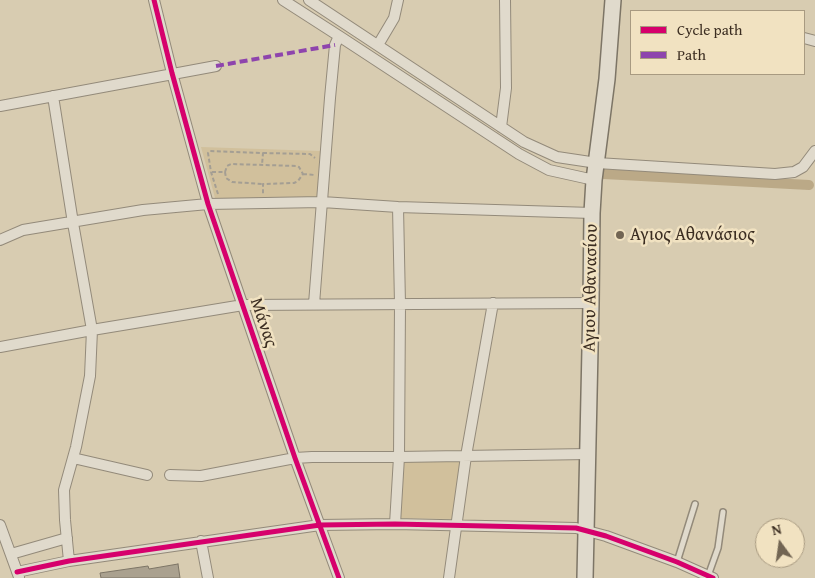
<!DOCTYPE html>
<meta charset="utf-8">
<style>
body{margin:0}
#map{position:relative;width:815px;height:578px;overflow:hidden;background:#d8ccb1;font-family:"Gentium Book Plus",serif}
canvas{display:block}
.legend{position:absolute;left:630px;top:10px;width:175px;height:65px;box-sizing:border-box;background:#f1e2c1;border:1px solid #a89a81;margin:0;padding:6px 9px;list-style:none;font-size:15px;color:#3b2d21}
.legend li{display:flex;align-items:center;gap:10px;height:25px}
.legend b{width:25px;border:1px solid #a89a81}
.north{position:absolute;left:755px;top:518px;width:50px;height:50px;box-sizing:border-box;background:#f1e2c1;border:1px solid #a89a81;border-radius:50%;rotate:346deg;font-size:14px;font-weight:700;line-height:20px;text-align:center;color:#3b2d21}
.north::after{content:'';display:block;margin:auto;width:18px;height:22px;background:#726553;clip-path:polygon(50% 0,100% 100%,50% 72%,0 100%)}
</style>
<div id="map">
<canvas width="815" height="578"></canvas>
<ul class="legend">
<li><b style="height:6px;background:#d6006c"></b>Cycle path</li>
<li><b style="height:6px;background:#8e44ad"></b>Path</li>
</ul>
<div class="north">N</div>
</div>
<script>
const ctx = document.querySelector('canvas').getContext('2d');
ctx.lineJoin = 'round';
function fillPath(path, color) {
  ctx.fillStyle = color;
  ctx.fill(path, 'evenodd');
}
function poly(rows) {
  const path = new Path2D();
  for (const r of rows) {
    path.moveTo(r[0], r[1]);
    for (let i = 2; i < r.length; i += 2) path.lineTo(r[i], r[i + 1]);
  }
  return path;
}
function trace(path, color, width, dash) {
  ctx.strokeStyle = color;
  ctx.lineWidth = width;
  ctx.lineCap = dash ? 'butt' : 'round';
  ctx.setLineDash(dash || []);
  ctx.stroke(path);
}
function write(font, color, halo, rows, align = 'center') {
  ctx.font = font + ' "Gentium Book Plus",serif';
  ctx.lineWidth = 5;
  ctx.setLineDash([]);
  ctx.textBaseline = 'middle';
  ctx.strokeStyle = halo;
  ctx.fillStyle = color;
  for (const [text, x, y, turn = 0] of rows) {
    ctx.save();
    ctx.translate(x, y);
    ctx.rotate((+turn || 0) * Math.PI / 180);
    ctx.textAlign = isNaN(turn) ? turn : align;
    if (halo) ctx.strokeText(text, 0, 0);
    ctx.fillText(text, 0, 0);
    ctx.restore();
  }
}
const green = poly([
 [201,147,320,151,317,199,215,198],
 [462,460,452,519,398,518,399,461]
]);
const canal = poly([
 [604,174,809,185]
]);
const building = poly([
 [178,564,180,578,101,578,100,573,148,566,149,569,178,564]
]);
const path = poly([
 [263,153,310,154,315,158],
 [212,172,225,172,227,166,231,164,297,166,299,167,303,174,298,181,294,183,263,184,263,194],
 [225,172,226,178,232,182,263,184],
 [303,174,315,175],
 [218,194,211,172,208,153,210,151,263,153,262,165]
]);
const service = poly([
 [677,562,695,504],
 [708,576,718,548,723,512]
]);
const minor = poly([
 [154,0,172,73,208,204,295,458,339,578],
 [283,0,339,36],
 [309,0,524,142,557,157,597,163,775,174,794,172,803,167,815,151],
 [804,38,815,41],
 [378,45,394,18,398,0],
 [53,96,73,223,92,330,90,376,76,447,64,490,65,520,69,561],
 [0,106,216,66],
 [501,127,506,88,505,0],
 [0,240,23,230,143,210,208,204,322,202,398,207,592,213],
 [314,304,330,98,335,45,339,36,519,154,549,170,594,180],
 [0,347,92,330,243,305,591,303],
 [73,458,147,475],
 [170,475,201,476,295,458,312,457,399,457,588,454],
 [395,524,399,457,400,304,398,207],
 [0,525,19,577],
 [201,541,208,578],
 [11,554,67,538],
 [17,572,69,561,320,525,395,524,576,528,606,536,677,562,713,578],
 [449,578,466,456,493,303]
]);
const secondary = poly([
 [585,578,591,303,592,213,594,180,607,79,613,0]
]);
const quiet = poly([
 [216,66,335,45]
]);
const cycleway = poly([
 [154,0,172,73,208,204,295,458,339,578],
 [17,572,69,561,320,525,395,524,576,528,606,536,677,562,713,578]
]);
const markers = [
 [620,235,5,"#726553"]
];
const poiNames = [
 ["Αγιος Αθανάσιος",630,235]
];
const streetNames = [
 ["Αγιου Αθανασίου",591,288,-89],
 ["Μάνας",263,323,71]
];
fillPath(green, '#d1c09c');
trace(canal, '#bba987', 10);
fillPath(building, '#aaa18f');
trace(building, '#7d7566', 1);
trace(service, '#938a7a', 8);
trace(minor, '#938a7a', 12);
trace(secondary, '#7d7566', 18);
trace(path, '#a49e93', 2, [4, 2.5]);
trace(service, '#e0dacc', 5);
trace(minor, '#e0dacc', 10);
trace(secondary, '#e0dacc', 15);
trace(quiet, '#8e44ad', 4, [8, 4]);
trace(cycleway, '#d6006c', 5);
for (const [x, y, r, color] of markers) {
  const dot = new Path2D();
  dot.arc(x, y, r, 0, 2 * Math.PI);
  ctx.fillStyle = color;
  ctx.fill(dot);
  trace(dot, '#f1e2c1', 2);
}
write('18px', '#3b2d21', '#f1e2c1', poiNames, 'left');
write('18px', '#3b2d21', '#f1e2c1', streetNames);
</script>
